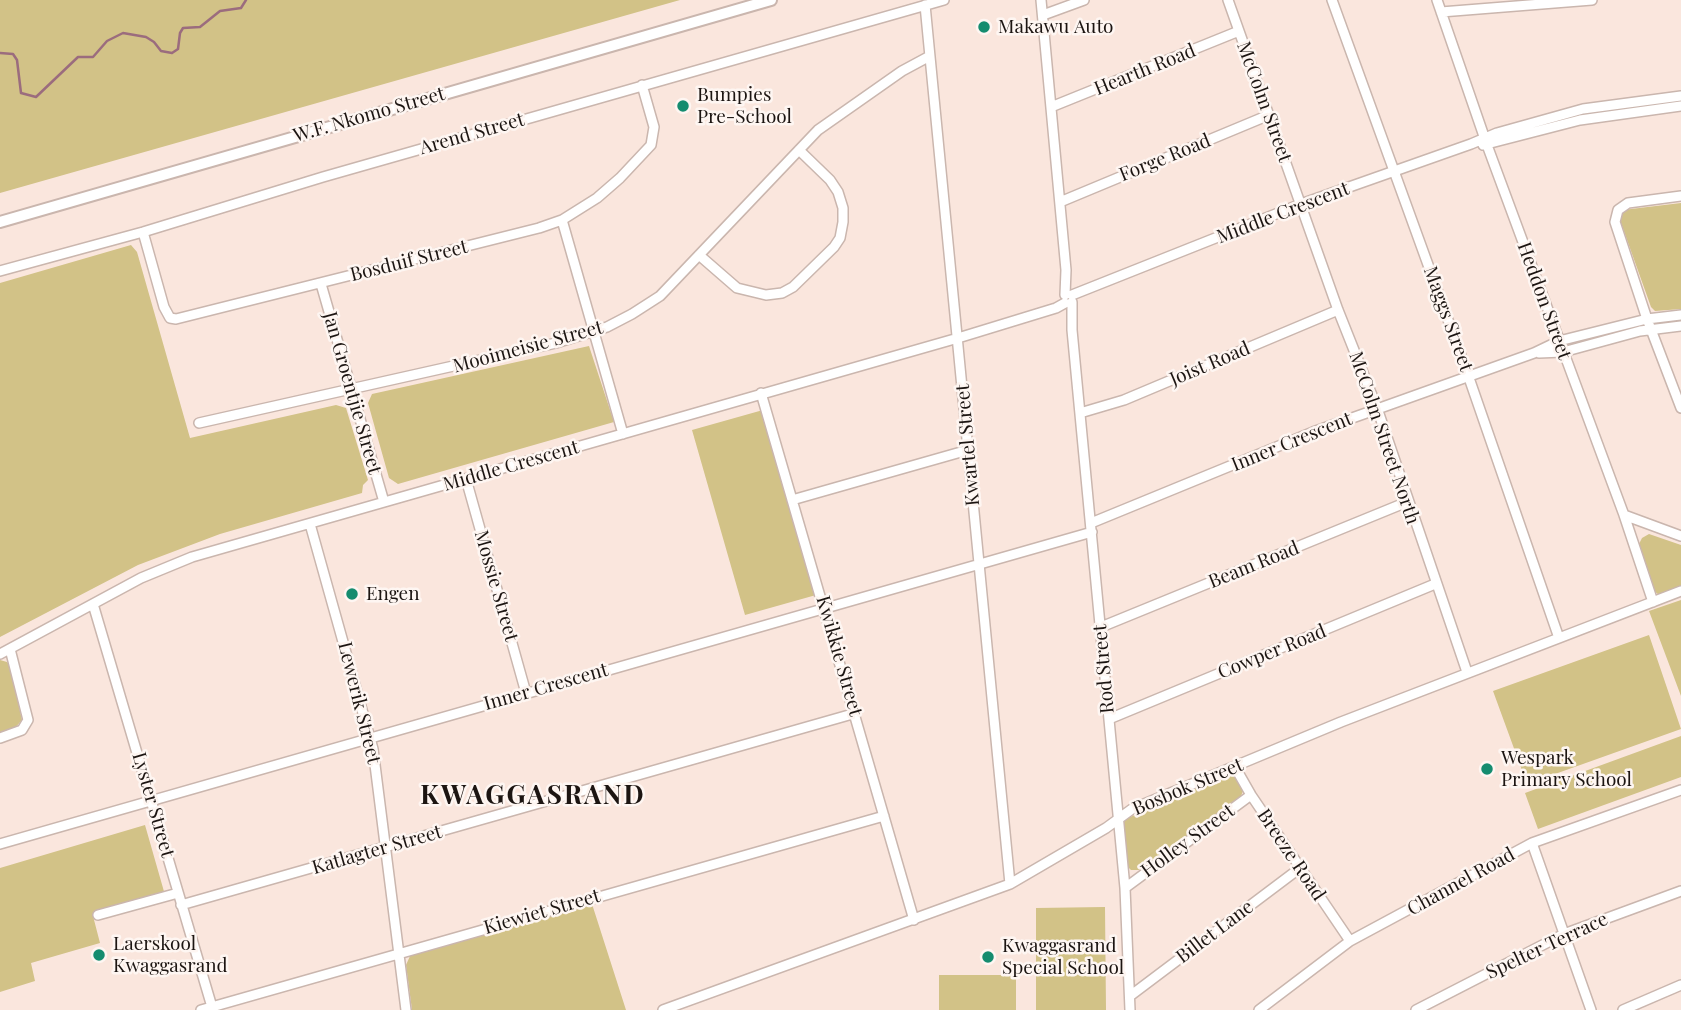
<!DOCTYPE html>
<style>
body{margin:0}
canvas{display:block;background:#fae6dd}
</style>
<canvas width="1681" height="1010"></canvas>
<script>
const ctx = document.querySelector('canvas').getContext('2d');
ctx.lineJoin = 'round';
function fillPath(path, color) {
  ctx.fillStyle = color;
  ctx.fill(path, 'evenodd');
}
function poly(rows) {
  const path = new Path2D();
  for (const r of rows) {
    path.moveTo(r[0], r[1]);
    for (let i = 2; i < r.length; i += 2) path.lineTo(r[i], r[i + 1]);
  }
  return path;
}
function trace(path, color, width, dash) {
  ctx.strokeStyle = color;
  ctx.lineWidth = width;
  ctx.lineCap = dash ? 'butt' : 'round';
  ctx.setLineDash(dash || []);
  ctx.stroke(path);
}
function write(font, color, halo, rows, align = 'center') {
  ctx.font = font + ' "Playfair Display",serif';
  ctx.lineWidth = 5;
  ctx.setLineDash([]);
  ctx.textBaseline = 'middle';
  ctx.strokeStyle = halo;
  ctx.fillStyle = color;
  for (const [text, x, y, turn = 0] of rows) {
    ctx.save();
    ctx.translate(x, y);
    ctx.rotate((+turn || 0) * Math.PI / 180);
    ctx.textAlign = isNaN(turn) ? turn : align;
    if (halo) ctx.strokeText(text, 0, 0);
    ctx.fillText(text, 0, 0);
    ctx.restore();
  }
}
const green = poly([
 [0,0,680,0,0,193],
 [1681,203,1681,309,1655,311,1651,307,1621,223,1621,216,1625,210,1631,209],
 [131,245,137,252,190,438,336,405,346,408,368,480,363,485,362,493,220,534,138,565,0,637,0,283],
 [589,346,614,422,398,484,389,478,368,403,372,394],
 [763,410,816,595,745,615,692,430],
 [1649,534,1681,545,1681,587,1659,595,1654,591,1638,546,1642,538],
 [1681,600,1681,696,1649,611],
 [1649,635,1681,729,1527,784,1493,691],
 [0,660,7,662,10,666,22,720,14,729,0,733],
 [1681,736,1681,777,1538,829,1525,793],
 [1232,775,1239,779,1243,785,1243,791,1239,801,1145,870,1131,870,1128,867,1124,828,1124,822,1128,818,1221,777],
 [145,825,165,895,93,916,100,943,31,963,35,981,0,992,0,868],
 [592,904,626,1010,412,1010,406,965,410,956],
 [1105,907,1106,1010,1036,1010,1036,908],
 [939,975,1016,975,1016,1010,939,1010]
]);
const stream = poly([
 [0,53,13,54,17,60,21,93,36,97,78,57,93,57,107,41,123,33,146,37,154,42,161,51,172,53,178,49,180,33,183,28,200,27,220,11,241,8,246,0]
]);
const minor = poly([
 [1041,0,1066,270,1065,295],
 [1228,0,1338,310,1377,408,1467,672],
 [1332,0,1468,375,1559,638],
 [1437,0,1487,145,1624,515,1653,602],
 [925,5,1010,884],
 [1441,12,1592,0],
 [1043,15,1084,0],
 [1051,107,1239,31],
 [1483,145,1580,120,1681,106],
 [1681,196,1628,203,1618,210,1615,222,1647,319,1681,408],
 [1060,202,1269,115],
 [562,220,623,434],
 [143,232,164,307,170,318,176,319,539,228,562,220,597,198,620,178,651,145,654,127,642,85],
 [699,255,737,288,766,295,782,293,793,287,834,247,840,238,843,222,843,208,838,192,830,180,799,150],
 [0,271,143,232,323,177,944,0],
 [321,284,384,502],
 [1072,295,1301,204,1471,144,1497,133,1583,109,1681,96],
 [1072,302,1072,330,1125,888,1130,1010],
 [1539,353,1563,352,1640,331,1681,326],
 [761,393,914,920],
 [1080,413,1124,400,1338,310],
 [199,423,556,343,607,327,632,314,660,296,818,130,902,71,928,57],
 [466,479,526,693],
 [792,500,968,450],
 [1624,515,1681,536],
 [1091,523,1313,432,1534,353,1559,341,1647,319,1681,315],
 [310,524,373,749,406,1010],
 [93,604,212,1007],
 [1101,627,1407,502],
 [0,654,141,578,192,557,958,338,1056,308,1065,303],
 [1109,719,1435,584],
 [0,738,22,730,28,720,10,649],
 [1235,767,1251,795,1350,941],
 [1532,843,1591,1010],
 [0,844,1092,532],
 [1125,888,1251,795],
 [181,905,856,713],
 [98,915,178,893],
 [1130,996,1300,868],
 [201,1010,884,816],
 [663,1010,1010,884,1106,828,1132,809,1341,722,1681,591],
 [1259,1010,1350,941,1532,843,1681,790],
 [1416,1010,1564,934,1681,891],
 [1623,1010,1681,985]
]);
const major = poly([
 [0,222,771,0]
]);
const markers = [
 [984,27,7,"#158c6f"],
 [683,106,7,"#158c6f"],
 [352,594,7,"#158c6f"],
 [1487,769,7,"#158c6f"],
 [99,955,7,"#158c6f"],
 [988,957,7,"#158c6f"]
];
const poiNames = [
 ["Makawu Auto",998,27],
 ["Bumpies",697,95],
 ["Pre-School",697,117],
 ["Engen",366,594],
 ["Wespark",1501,758],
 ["Primary School",1501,780],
 ["Laerskool",113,944],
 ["Kwaggasrand",113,966],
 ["Kwaggasrand",1002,946],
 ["Special School",1002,968]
];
const streetNames = [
 ["Hearth Road",1145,70,-22],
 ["McColm Street",1264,102,70],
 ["W.F. Nkomo Street",369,115,-16],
 ["Arend Street",472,134,-16],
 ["Forge Road",1165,158,-22],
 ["Middle Crescent",1283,213,-21],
 ["Bosduif Street",409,261,-14],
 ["Heddon Street",1544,301,70],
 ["Maggs Street",1448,319,70],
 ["Mooimeisie Street",528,347,-15],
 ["Joist Road",1210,364,-23],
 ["Jan Groentjie Street",352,393,74],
 ["McColm Street North",1384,438,71],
 ["Inner Crescent",1292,442,-22],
 ["Kwartel Street",968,445,-95],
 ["Middle Crescent",511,466,-16],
 ["Beam Road",1254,565,-22],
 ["Mossie Street",496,586,74],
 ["Cowper Road",1272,652,-22],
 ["Kwikkie Street",839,656,74],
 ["Rod Street",1104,669,-95],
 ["Inner Crescent",546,687,-16],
 ["Lewerik Street",359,703,76],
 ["Bosbok Street",1188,787,-23],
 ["Lyster Street",153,805,74],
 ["Holley Street",1188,841,-36],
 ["Katlagter Street",377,850,-16],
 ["Breeze Road",1291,855,56],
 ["Channel Road",1461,882,-29],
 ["Kiewiet Street",542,912,-16],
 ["Billet Lane",1215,932,-37],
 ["Spelter Terrace",1547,946,-25]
];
const districtNames = [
 ["KWAGGASRAND",533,796]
];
fillPath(green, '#d2c287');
trace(stream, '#9b6c7e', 2.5);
trace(minor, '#cab6ae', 12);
trace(major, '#cab6ae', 14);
trace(minor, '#fff', 9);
trace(major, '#fff', 10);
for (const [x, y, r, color] of markers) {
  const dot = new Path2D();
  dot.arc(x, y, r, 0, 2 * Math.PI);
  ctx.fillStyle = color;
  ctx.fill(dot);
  trace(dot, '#fef6f2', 2.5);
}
write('19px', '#1c1512', '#fef6f2', poiNames, 'left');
write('19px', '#1c1512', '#fef6f2', streetNames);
ctx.letterSpacing = '2px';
write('bold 26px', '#1c1512', '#fef6f2', districtNames);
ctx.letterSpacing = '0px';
</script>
